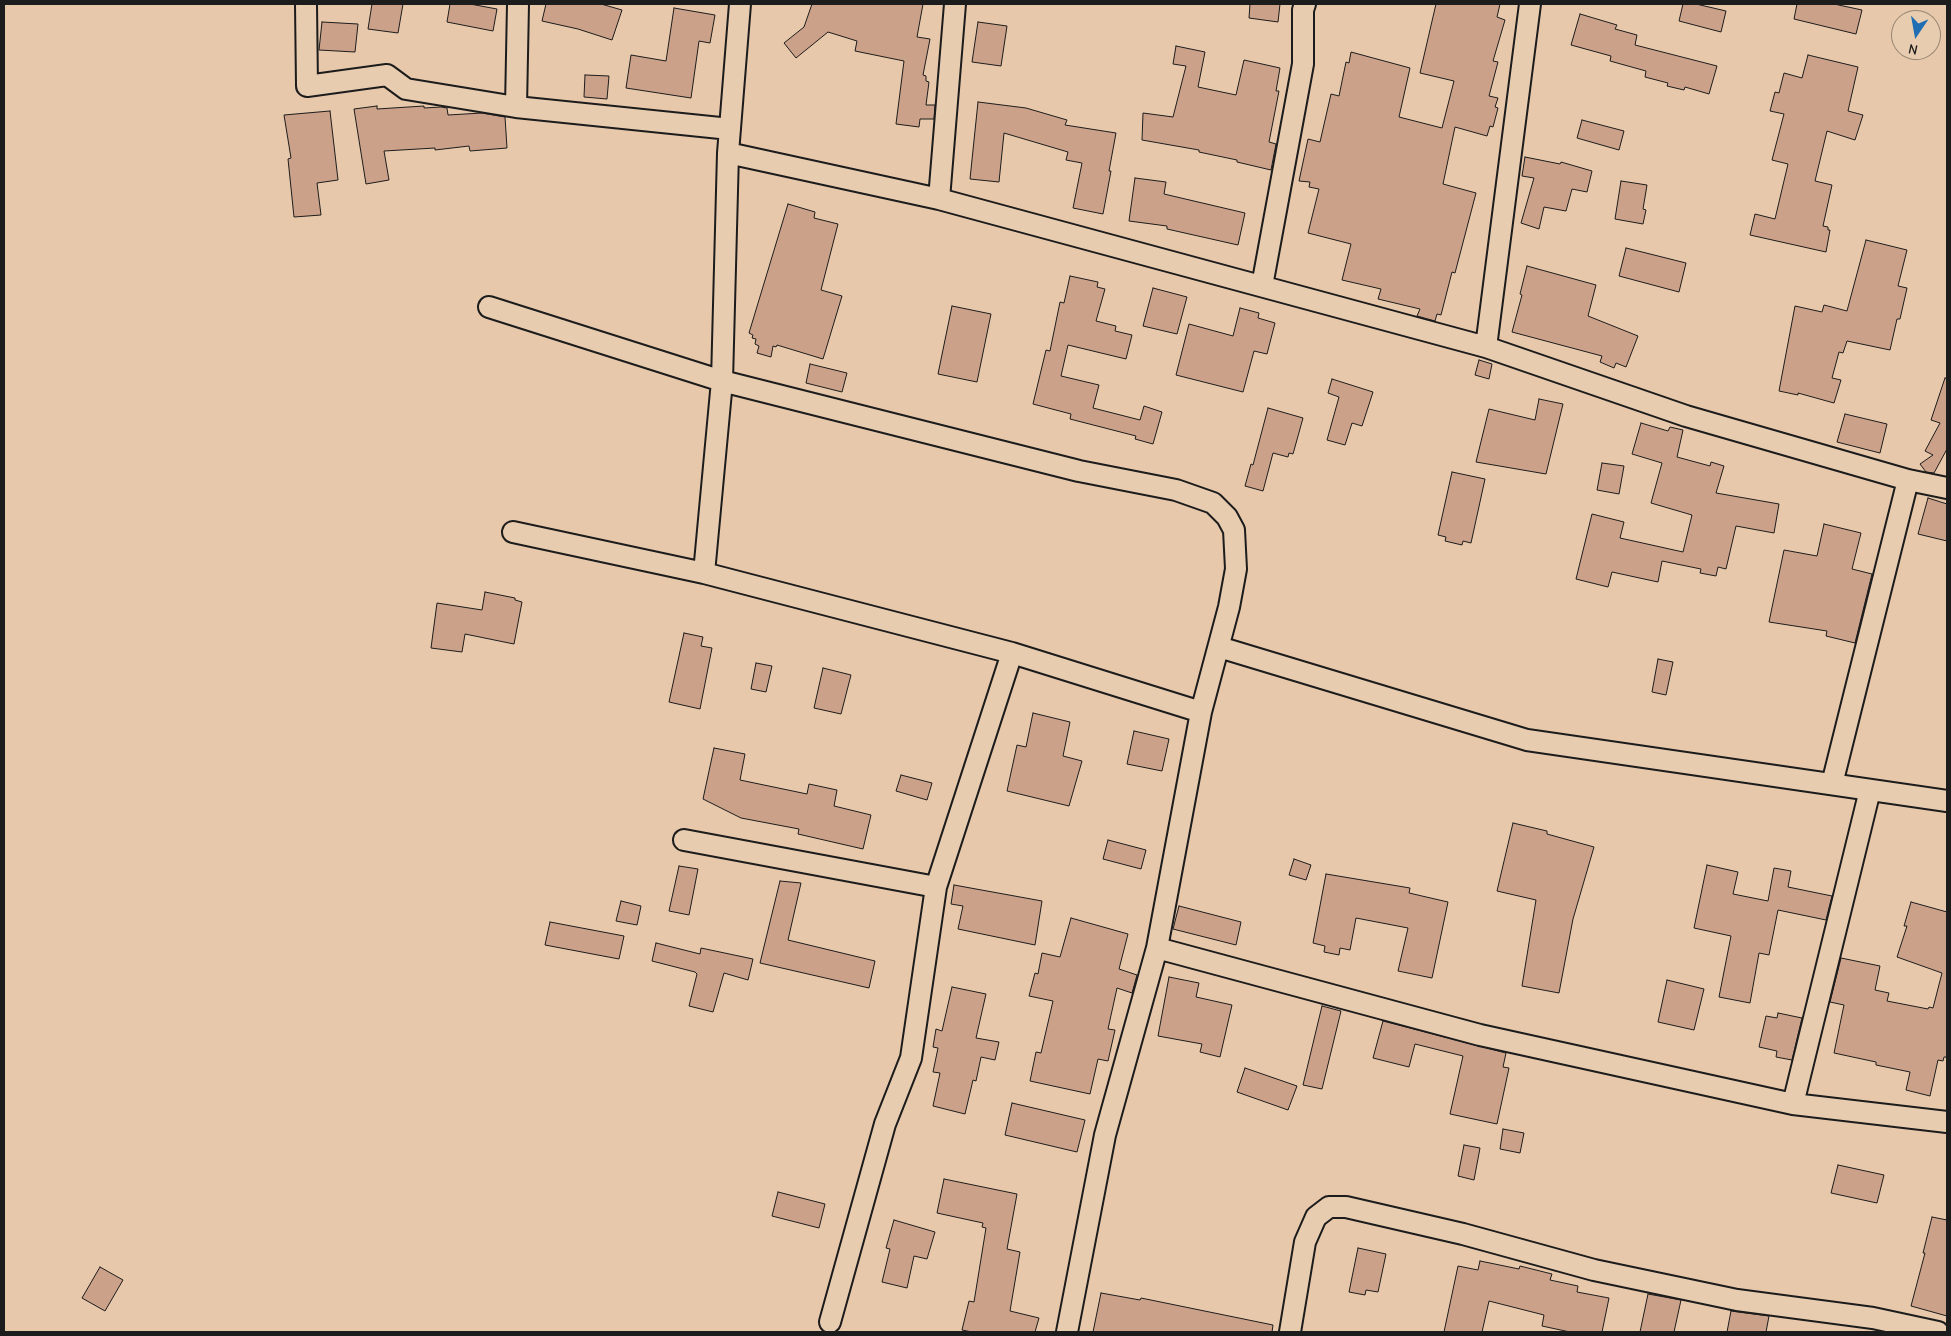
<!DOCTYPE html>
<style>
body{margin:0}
#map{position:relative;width:1951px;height:1336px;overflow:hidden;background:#e8c8ab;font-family:"Comic Neue",sans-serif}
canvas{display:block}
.frame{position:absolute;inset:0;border:5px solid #1c1c1c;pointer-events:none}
.north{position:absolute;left:1891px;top:10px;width:50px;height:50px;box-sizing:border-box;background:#e8ccaf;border:1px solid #968674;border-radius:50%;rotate:192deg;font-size:14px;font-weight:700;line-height:20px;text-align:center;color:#1c1c1c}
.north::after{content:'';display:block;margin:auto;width:18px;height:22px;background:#1f6fb2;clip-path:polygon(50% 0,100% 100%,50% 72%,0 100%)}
</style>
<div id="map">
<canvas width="1951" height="1336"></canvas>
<div class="frame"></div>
<div class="north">N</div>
</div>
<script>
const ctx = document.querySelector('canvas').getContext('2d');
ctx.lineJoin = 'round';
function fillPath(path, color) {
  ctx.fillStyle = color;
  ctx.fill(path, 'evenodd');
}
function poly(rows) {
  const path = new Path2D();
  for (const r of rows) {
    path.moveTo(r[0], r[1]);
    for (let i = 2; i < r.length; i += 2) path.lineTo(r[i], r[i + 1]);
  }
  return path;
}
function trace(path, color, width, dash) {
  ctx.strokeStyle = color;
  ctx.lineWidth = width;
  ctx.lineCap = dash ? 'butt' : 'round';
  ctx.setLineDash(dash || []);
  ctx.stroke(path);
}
const building = poly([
 [372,4,403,4,398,33,368,29,372,4],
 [450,4,470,4,497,9,493,31,447,22,450,4],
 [546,4,601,4,622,10,612,40,578,29,542,21,546,4],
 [812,4,923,4,917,37,930,39,923,75,926,76,926,81,929,82,926,105,935,105,934,119,920,119,919,127,896,124,904,61,855,51,857,41,828,32,796,58,784,43,804,27,812,4],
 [1250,4,1280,4,1278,22,1249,18,1250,4],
 [1436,4,1500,4,1497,17,1505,20,1493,61,1498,62,1489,96,1498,98,1495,107,1498,108,1493,127,1490,126,1487,136,1455,127,1443,184,1476,193,1455,273,1452,272,1441,315,1437,314,1435,321,1417,316,1420,309,1378,299,1381,289,1342,280,1351,244,1308,233,1319,189,1309,187,1310,182,1299,181,1308,139,1320,142,1331,94,1339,96,1346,62,1349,63,1351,52,1410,68,1399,117,1442,128,1454,81,1420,73,1436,4],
 [1683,4,1696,4,1726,11,1721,32,1679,21,1683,4],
 [1797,4,1834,4,1862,10,1856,34,1794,19,1797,4],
 [674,8,715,15,710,43,699,41,691,98,626,88,631,55,666,61,674,8],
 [1580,14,1617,25,1615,29,1637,35,1635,45,1717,66,1709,94,1685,87,1684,90,1667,86,1668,83,1645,77,1646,71,1610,61,1611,56,1571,45,1580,14],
 [322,22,358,24,355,52,319,50,322,22],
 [978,22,1007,26,1001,66,972,62,978,22],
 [1176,46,1205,52,1198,87,1236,95,1244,60,1280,68,1276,91,1279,91,1269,142,1276,144,1271,170,1237,162,1237,160,1199,152,1199,150,1142,140,1143,113,1173,117,1186,66,1173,64,1176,46],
 [1808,55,1858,67,1848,111,1863,115,1855,140,1827,131,1815,181,1832,185,1823,226,1828,227,1828,230,1830,230,1826,252,1750,235,1755,214,1775,219,1788,164,1772,160,1784,114,1770,111,1775,92,1779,93,1784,73,1802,78,1808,55],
 [585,75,609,76,607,99,584,97,585,75],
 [978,102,1026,108,1067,120,1065,125,1116,133,1109,171,1111,171,1103,214,1073,208,1082,163,1066,160,1068,152,1004,133,999,182,970,179,978,102],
 [377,106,377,109,424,106,424,108,441,107,447,108,448,115,482,113,505,117,507,148,470,151,469,146,435,150,435,148,384,151,389,180,366,184,354,109,377,106],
 [330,111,338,180,317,183,321,215,294,217,288,159,291,158,284,115,330,111],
 [1582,120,1624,131,1619,150,1577,138,1582,120],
 [1525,157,1560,164,1561,162,1592,171,1587,192,1572,189,1566,211,1544,207,1539,229,1521,223,1534,178,1522,176,1525,157],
 [1135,178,1166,182,1164,194,1245,213,1238,245,1167,229,1167,226,1129,221,1135,178],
 [1621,181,1647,185,1643,209,1646,210,1643,224,1615,219,1621,181],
 [788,204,815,212,814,218,838,224,821,290,842,296,823,359,777,345,776,347,773,346,771,357,757,353,759,346,755,344,756,339,752,338,753,335,749,333,788,204],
 [1866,240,1907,250,1898,286,1907,288,1900,319,1897,319,1890,350,1847,341,1843,353,1839,352,1832,378,1841,380,1834,403,1798,393,1798,395,1779,391,1795,306,1822,312,1824,305,1847,311,1866,240],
 [1626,248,1686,263,1679,292,1619,276,1626,248],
 [1527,266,1596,285,1588,316,1638,336,1626,367,1616,363,1614,368,1600,362,1602,356,1512,332,1522,295,1520,294,1527,266],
 [1070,276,1098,282,1097,287,1105,289,1096,321,1116,326,1115,331,1132,335,1126,359,1068,345,1061,376,1099,385,1093,408,1140,420,1144,406,1162,412,1153,444,1135,439,1136,436,1070,419,1071,414,1033,404,1046,350,1050,351,1060,302,1064,303,1070,276],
 [1153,288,1187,297,1177,334,1143,326,1153,288],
 [952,306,991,314,977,382,938,374,952,306],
 [1240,308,1259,313,1258,318,1275,323,1267,354,1254,351,1243,392,1176,375,1189,324,1233,336,1240,308],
 [1479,360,1492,364,1489,379,1475,375,1479,360],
 [810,364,847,373,842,392,806,383,810,364],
 [1945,378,1947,379,1947,449,1934,473,1926,472,1920,464,1933,455,1925,451,1940,423,1931,420,1945,378],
 [1332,379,1373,392,1362,426,1352,423,1345,445,1327,440,1339,397,1328,393,1332,379],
 [1539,399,1563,404,1546,474,1476,462,1489,409,1535,420,1539,399],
 [1268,408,1303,418,1293,454,1289,453,1288,457,1273,453,1263,491,1245,486,1251,464,1253,465,1268,408],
 [1845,414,1887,424,1880,453,1837,442,1845,414],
 [1641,423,1668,431,1670,427,1683,430,1677,457,1710,466,1711,462,1724,466,1716,493,1779,504,1774,533,1736,526,1726,569,1718,567,1716,576,1700,573,1701,569,1662,561,1658,582,1612,572,1608,587,1576,579,1592,514,1624,522,1620,538,1683,552,1692,515,1651,503,1662,463,1632,454,1641,423],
 [1602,463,1624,466,1619,494,1597,490,1602,463],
 [1452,472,1485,479,1471,543,1463,541,1462,545,1445,541,1446,537,1438,535,1452,472],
 [1928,498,1947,504,1947,541,1918,534,1928,498],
 [1824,524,1861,533,1852,569,1872,574,1855,643,1826,636,1827,631,1769,622,1784,550,1817,556,1824,524],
 [485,592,515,598,515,600,522,602,514,644,465,634,462,652,431,648,437,603,482,610,485,592],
 [684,633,703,637,701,646,712,648,700,709,669,702,684,633],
 [1658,659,1673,662,1666,695,1652,692,1658,659],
 [756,663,772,666,766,692,751,689,756,663],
 [823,668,851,675,841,714,814,708,823,668],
 [1033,713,1070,722,1063,756,1082,761,1069,806,1007,791,1017,745,1026,747,1033,713],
 [1134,731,1169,739,1162,771,1127,764,1134,731],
 [714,748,745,754,740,780,807,794,809,784,837,790,834,806,871,815,863,849,798,834,799,829,741,818,703,799,714,748],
 [901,775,932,783,927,800,896,791,901,775],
 [1513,823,1547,831,1547,834,1594,847,1573,919,1559,993,1522,986,1536,900,1497,891,1513,823],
 [1108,840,1146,850,1141,869,1103,859,1108,840],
 [1294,859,1311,865,1306,880,1289,875,1294,859],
 [1707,865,1738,872,1733,894,1768,901,1774,868,1791,871,1788,887,1832,896,1826,920,1778,910,1769,955,1759,953,1750,1003,1719,997,1731,936,1694,928,1707,865],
 [679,866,698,869,689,915,669,911,679,866],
 [1326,874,1410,888,1409,893,1448,902,1432,978,1398,971,1408,928,1356,918,1350,950,1340,948,1339,955,1324,952,1325,946,1313,943,1326,874],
 [780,881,801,883,788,940,875,961,869,988,760,963,780,881],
 [954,885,1042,901,1035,945,958,929,963,906,951,904,954,885],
 [621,901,641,906,637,925,616,921,621,901],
 [1911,902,1947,912,1947,1057,1944,1057,1943,1061,1938,1060,1930,1096,1906,1090,1910,1072,1876,1065,1876,1062,1834,1053,1844,1005,1830,1002,1841,958,1880,966,1875,990,1889,993,1887,1001,1928,1009,1929,1007,1933,1008,1942,973,1897,957,1907,926,1904,926,1911,902],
 [1179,906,1241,922,1236,945,1173,929,1179,906],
 [1071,918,1128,934,1119,969,1137,975,1132,993,1117,988,1108,1029,1115,1030,1108,1061,1098,1059,1090,1094,1030,1081,1036,1052,1041,1053,1053,1001,1029,996,1035,973,1038,974,1042,953,1060,957,1071,918],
 [550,922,624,936,619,959,545,945,550,922],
 [656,943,700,954,701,948,753,959,748,980,724,973,713,1012,689,1006,697,974,695,972,652,961,656,943],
 [1169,977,1199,983,1196,997,1232,1005,1220,1057,1200,1052,1202,1044,1158,1036,1169,977],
 [1667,980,1704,989,1694,1030,1658,1022,1667,980],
 [952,987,986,994,976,1038,999,1042,995,1060,981,1057,976,1081,973,1080,965,1114,933,1106,940,1073,933,1072,938,1048,933,1047,936,1029,942,1031,952,987],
 [1322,1006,1341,1011,1322,1089,1303,1085,1322,1006],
 [1778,1013,1802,1018,1792,1060,1776,1057,1777,1051,1759,1047,1766,1016,1777,1018,1778,1013],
 [1383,1021,1506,1053,1503,1067,1509,1068,1497,1124,1450,1114,1463,1056,1415,1044,1409,1067,1373,1058,1383,1021],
 [1245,1068,1297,1086,1288,1110,1237,1092,1245,1068],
 [1012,1103,1085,1120,1077,1152,1005,1135,1012,1103],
 [1503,1129,1524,1133,1520,1153,1500,1149,1503,1129],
 [1464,1145,1480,1148,1474,1180,1458,1176,1464,1145],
 [1838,1165,1884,1175,1877,1203,1831,1193,1838,1165],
 [944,1179,1017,1194,1007,1249,1020,1252,1010,1311,1039,1318,1035,1332,972,1332,962,1330,969,1301,974,1302,986,1228,982,1227,983,1223,937,1213,944,1179],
 [778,1192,825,1204,819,1228,772,1216,778,1192],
 [1932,1217,1947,1220,1947,1316,1911,1306,1925,1253,1923,1253,1932,1217],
 [894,1220,935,1232,927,1259,914,1256,907,1288,882,1282,890,1249,886,1248,894,1220],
 [1358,1248,1386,1254,1378,1292,1366,1290,1365,1295,1349,1292,1358,1248],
 [1480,1261,1519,1269,1520,1266,1552,1274,1550,1280,1578,1286,1577,1292,1609,1298,1602,1332,1570,1332,1542,1326,1544,1315,1489,1301,1482,1332,1444,1332,1458,1266,1478,1270,1480,1261],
 [100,1267,123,1280,105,1311,82,1298,100,1267],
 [1101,1293,1140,1300,1141,1298,1273,1325,1272,1332,1093,1332,1101,1293],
 [1648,1294,1681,1300,1674,1332,1640,1332,1648,1294],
 [1731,1311,1769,1316,1766,1332,1727,1332,1731,1311]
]);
const minor = poly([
 [306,4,307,86,387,75,406,89,516,107,730,129],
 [516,107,518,4],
 [728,153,939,199,1486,347,1686,416,1908,480,1947,488],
 [939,199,955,4],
 [1262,286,1303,64,1303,10,1305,4],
 [489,307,722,381,1079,471,1176,490,1213,503,1227,517,1234,530,1236,569,1229,607,1201,712,1157,948,1105,1135,1067,1332],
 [1486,347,1530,4],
 [513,532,704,573,1012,653,1201,712],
 [704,573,722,381,728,153,740,4],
 [1219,647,1527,740,1947,801],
 [1832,784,1908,480],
 [684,840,936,887],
 [1157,948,1480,1035,1793,1104,1947,1122],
 [1793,1104,1870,790],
 [830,1322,885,1124,911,1058,936,887,1012,653],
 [1290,1332,1305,1242,1316,1217,1329,1207,1346,1207,1463,1234,1594,1270,1737,1300,1873,1318,1938,1332]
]);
fillPath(building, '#cca189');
trace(building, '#1c1c1c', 1);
trace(minor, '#1c1c1c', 24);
trace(minor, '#e8ccaf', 20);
</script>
